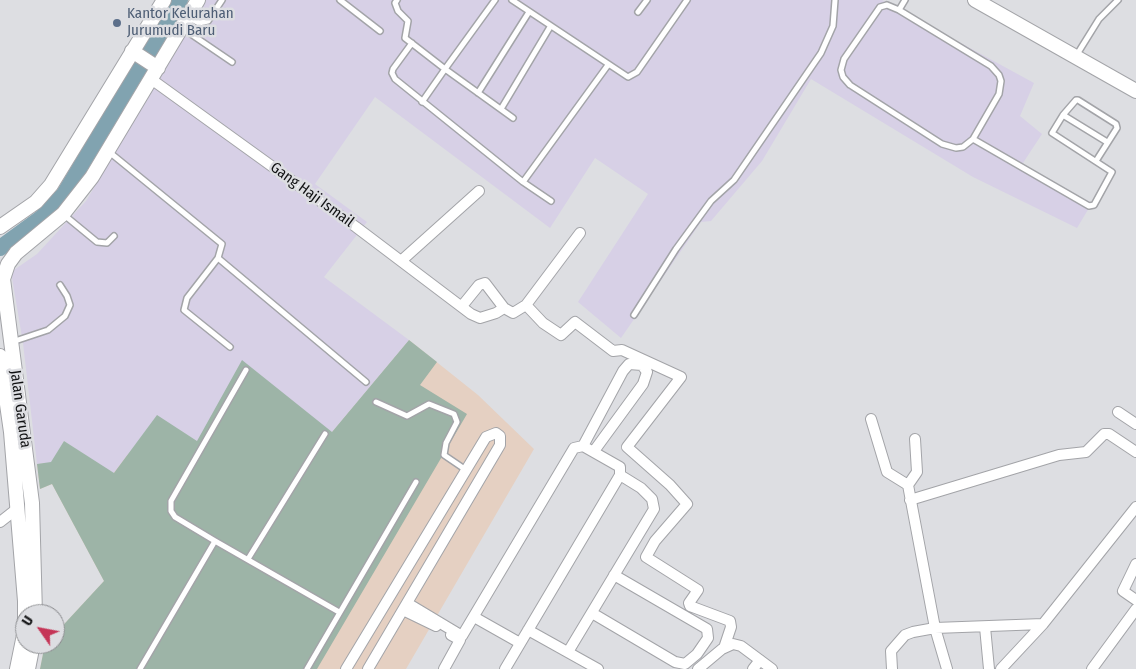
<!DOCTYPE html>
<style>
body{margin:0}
#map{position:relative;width:1136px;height:669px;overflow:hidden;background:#dddee2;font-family:"Fira Sans Condensed",sans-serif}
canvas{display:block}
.north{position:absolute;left:15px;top:604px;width:50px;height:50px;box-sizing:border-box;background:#dddee2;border:1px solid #8b8c8f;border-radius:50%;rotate:303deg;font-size:14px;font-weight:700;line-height:20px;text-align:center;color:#101112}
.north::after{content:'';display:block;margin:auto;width:18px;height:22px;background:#c53557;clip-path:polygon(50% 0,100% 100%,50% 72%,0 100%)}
</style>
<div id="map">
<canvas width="1136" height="669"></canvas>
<div class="north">U</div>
</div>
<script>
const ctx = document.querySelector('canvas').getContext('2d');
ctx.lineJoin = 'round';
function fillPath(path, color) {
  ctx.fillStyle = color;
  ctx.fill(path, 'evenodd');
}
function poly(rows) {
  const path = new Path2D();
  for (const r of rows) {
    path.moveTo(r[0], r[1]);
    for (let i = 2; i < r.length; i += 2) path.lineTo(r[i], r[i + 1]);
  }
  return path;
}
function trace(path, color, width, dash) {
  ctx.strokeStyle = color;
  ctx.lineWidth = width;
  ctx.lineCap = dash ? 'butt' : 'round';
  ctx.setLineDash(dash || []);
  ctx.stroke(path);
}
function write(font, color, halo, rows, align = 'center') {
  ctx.font = font + ' "Fira Sans Condensed",sans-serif';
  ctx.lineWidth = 5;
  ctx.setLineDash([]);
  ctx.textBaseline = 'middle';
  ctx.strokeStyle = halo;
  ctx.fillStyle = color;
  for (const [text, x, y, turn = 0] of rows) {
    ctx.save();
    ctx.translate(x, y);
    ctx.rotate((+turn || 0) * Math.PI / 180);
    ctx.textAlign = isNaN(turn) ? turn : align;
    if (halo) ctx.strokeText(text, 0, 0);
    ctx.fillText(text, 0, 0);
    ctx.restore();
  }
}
const commercial = poly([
 [409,340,478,395,534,449,406,669,40,669,45,644,55,644,55,634,104,581,52,484,40,489,37,464,332,432]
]);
const industrial = poly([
 [206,0,882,0,1034,83,1020,116,1042,134,1021,166,1092,203,1077,228,973,177,811,79,762,161,711,221,701,222,621,338,578,302,648,194,595,158,550,228,375,97,315,184,367,222,324,277,409,340,332,432,197,441,157,416,113,474,64,441,51,463,37,464,23,343,11,272,37,254,86,201]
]);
const green = poly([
 [409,340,437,362,420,385,467,414,317,669,40,669,45,644,55,644,55,634,104,581,52,484,40,489,37,464,51,462,64,441,114,473,157,415,197,441,242,360,332,432]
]);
const river = poly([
 [0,248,41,218,64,194,180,0]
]);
const service = poly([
 [340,0,380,31],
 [397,0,395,3,398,11,408,21,405,38,445,69,495,0],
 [512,0,628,77,637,72,687,0],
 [887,5,899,10,991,66,999,75,1001,81,999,94,973,139,963,147,956,148,942,144,850,85,843,77,841,70,844,59,880,7,887,5],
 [899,10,905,0],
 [638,12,647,0],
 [188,17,199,23,208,21,222,0],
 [182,28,232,62],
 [412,43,393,69,392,73,395,79,523,182,551,201],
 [1076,56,1099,19,1118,0],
 [478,93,529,12],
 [422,102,445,69,513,118],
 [501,109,550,27],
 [1063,115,1076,100,1078,100,1116,124,1117,128,1096,161],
 [973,139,1089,206,1094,205,1112,172,1052,133,1063,115,1107,142],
 [108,151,222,244,218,258,187,298,184,310,230,347],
 [523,182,608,65],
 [63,214,97,242,107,243,114,236],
 [218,258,366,382],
 [634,315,676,249,711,201,734,180,821,53,833,26,835,0],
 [12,342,48,330,65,316,70,305,67,296,60,285],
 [246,370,171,501,171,511,175,517,215,541,339,612],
 [376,402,407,416,429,404,454,414,457,422,446,443,444,455,466,470],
 [248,559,325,434],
 [140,669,215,541],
 [307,669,416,482]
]);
const minor = poly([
 [151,79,356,227,471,314,480,318,496,313,504,308],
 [401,261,479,191],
 [526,305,543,323,561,335,575,322,613,351,622,350,681,377,627,447,670,485,687,504,655,541,646,557,698,590,689,603,690,606,730,621,731,627,724,648],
 [462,306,479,285,485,283,504,308,513,313,526,305,580,233],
 [1118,412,1136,424],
 [871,419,887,472,908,485],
 [915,439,917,472,908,485,935,628,947,669],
 [583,446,623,371,629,364,642,365,647,372,643,384,594,451],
 [910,500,1059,455,1086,452,1104,434,1109,434,1136,452],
 [0,522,18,508],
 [1136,564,1123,591,1136,600],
 [407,603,462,636,574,448,583,446,620,467,620,475,505,669],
 [403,610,436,626],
 [592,613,675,662,685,664,697,654,708,638,707,629,614,575],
 [474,617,520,643],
 [1043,624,1136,507],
 [985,627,989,669],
 [528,630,598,669],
 [568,652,654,509,652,499,641,488,620,475],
 [346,669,486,437,496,433,500,436,500,445,368,669],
 [444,669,460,640,451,635],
 [698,669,722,649,733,644,741,646,772,669],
 [753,669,760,660],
 [892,669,891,651,905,635,913,632,935,628,1043,624,1001,669],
 [1092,669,1136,609]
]);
const secondary = poly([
 [975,0,1136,91],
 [132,51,158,68],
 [0,227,36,202,51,185,164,0],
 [0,356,11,432,25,601,25,630,17,669],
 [35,614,32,503,3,279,8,264,16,253,63,214,92,177,198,0],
 [28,669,33,644]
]);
const markers = [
 [117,23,5,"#5c6f8a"]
];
const serviceNames = [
 ["Kantor Kelurahan",127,14],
 ["Jurumudi Baru",127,31]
];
const streetNames = [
 ["Gang Haji Ismail",312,195,36],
 ["Jalan Garuda",20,409,82]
];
fillPath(commercial, '#e5d0c2');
fillPath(industrial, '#d7d0e6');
fillPath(green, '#9db4a7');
trace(river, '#81a3b0', 16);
trace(service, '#a3a4a8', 8);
trace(minor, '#a3a4a8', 12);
trace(secondary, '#a3a4a8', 16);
trace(service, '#fff', 5);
trace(minor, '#fff', 10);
trace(secondary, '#fff', 14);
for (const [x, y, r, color] of markers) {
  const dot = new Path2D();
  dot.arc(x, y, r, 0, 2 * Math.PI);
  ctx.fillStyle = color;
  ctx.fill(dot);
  trace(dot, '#dddee2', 2);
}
write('15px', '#4e5e75', '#dddee2', serviceNames, 'left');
write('15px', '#101112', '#dddee2', streetNames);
</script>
